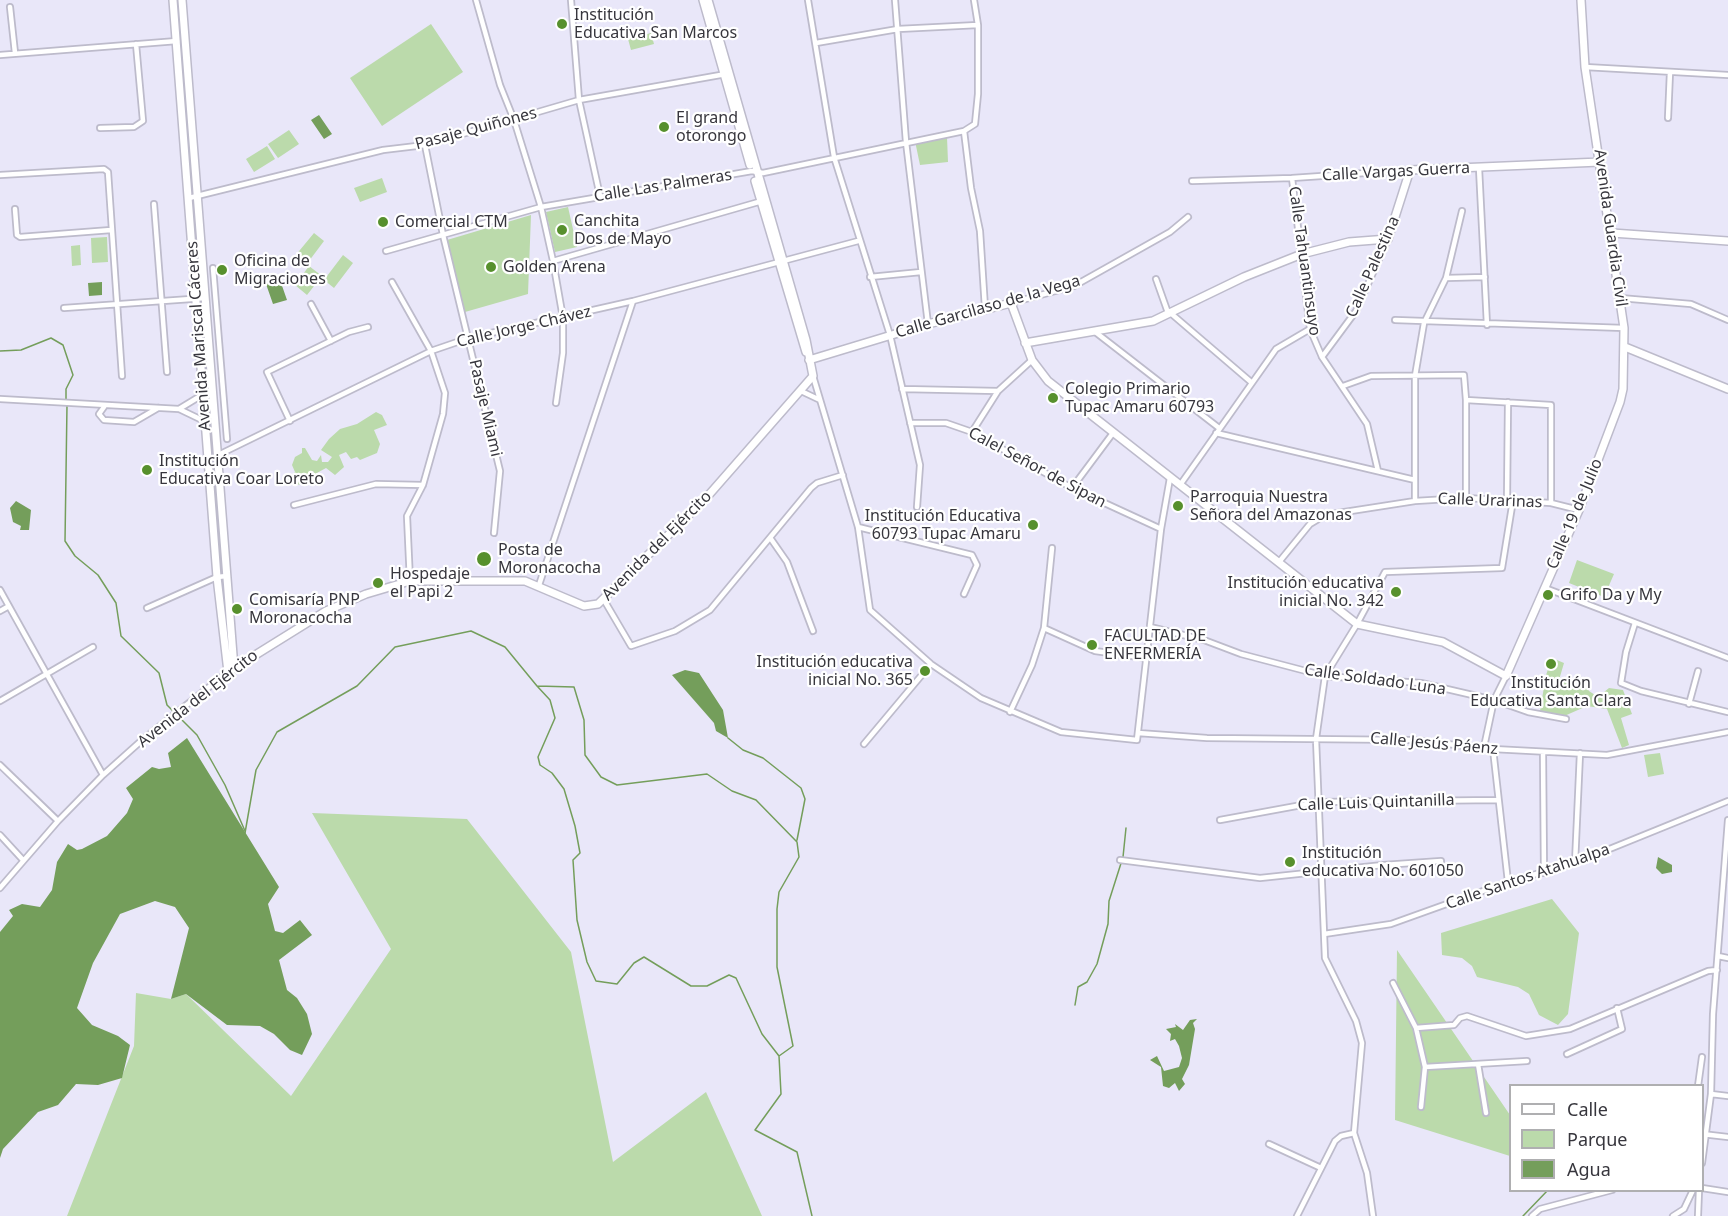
<!DOCTYPE html>
<meta charset="utf-8">
<style>
body{margin:0}
#map{position:relative;width:1728px;height:1216px;overflow:hidden;background:#e9e7f9;font-family:"Noto Sans",sans-serif}
canvas{display:block}
.legend{position:absolute;left:1509px;top:1084px;width:195px;height:108px;box-sizing:border-box;background:#fff;border:2px solid #afafb1;margin:0;padding:8px 10px;list-style:none;font-size:18px;color:#37363d}
.legend li{display:flex;align-items:center;gap:12px;height:30px}
.legend b{width:30px;border:2px solid #afafb1}
</style>
<div id="map">
<canvas width="1728" height="1216"></canvas>
<ul class="legend">
<li><b style="height:8px;background:#fff"></b>Calle</li>
<li><b style="height:16px;background:#bbdaab"></b>Parque</li>
<li><b style="height:16px;background:#749e5b"></b>Agua</li>
</ul>
</div>
<script>
const ctx = document.querySelector('canvas').getContext('2d');
ctx.lineJoin = 'round';
function fillPath(path, color) {
  ctx.fillStyle = color;
  ctx.fill(path, 'evenodd');
}
function poly(rows) {
  const path = new Path2D();
  for (const r of rows) {
    path.moveTo(r[0], r[1]);
    for (let i = 2; i < r.length; i += 2) path.lineTo(r[i], r[i + 1]);
  }
  return path;
}
function trace(path, color, width, dash) {
  ctx.strokeStyle = color;
  ctx.lineWidth = width;
  ctx.lineCap = dash ? 'butt' : 'round';
  ctx.setLineDash(dash || []);
  ctx.stroke(path);
}
function write(font, color, halo, rows, align = 'center') {
  ctx.font = font + ' "Noto Sans",sans-serif';
  ctx.lineWidth = 4.5;
  ctx.setLineDash([]);
  ctx.textBaseline = 'middle';
  ctx.strokeStyle = halo;
  ctx.fillStyle = color;
  for (const [text, x, y, turn = 0] of rows) {
    ctx.save();
    ctx.translate(x, y);
    ctx.rotate((+turn || 0) * Math.PI / 180);
    ctx.textAlign = isNaN(turn) ? turn : align;
    if (halo) ctx.strokeText(text, 0, 0);
    ctx.fillText(text, 0, 0);
    ctx.restore();
  }
}
const green = poly([
 [431,24,463,72,382,126,350,78],
 [651,33,654,44,631,50,628,39],
 [289,130,299,144,278,158,268,144],
 [947,137,948,162,920,165,915,141],
 [267,146,275,159,254,172,246,159],
 [382,178,387,192,360,202,354,188],
 [568,207,577,247,555,252,546,212],
 [531,215,528,294,465,312,447,240],
 [314,233,324,241,306,265,295,256],
 [107,237,108,262,92,263,91,238],
 [80,245,81,265,72,266,71,246],
 [343,255,353,263,334,288,324,280],
 [309,266,322,276,307,295,295,285],
 [376,412,382,415,387,425,374,430,380,444,377,453,360,460,357,457,351,459,346,452,339,455,344,467,335,475,326,468,315,474,313,471,305,485,290,484,288,479,295,472,292,465,295,457,302,453,302,448,305,448,312,460,317,461,321,455,322,462,328,462,332,457,321,450,329,439,340,429,357,424],
 [1577,560,1614,574,1604,597,1569,583],
 [1552,658,1564,663,1559,680,1578,686,1590,685,1589,691,1598,697,1609,688,1623,690,1632,714,1621,718,1629,745,1622,748,1607,709,1587,706,1562,717,1540,711,1546,675],
 [1660,753,1664,774,1648,777,1644,755],
 [312,813,467,819,571,952,613,1162,706,1092,762,1216,67,1216,134,1046,136,993,171,999,186,994,291,1096,391,949],
 [1552,899,1579,933,1568,1014,1558,1025,1539,1015,1529,994,1518,987,1477,977,1472,966,1462,958,1442,955,1441,933],
 [1397,950,1510,1115,1510,1156,1395,1120]
]);
const water = poly([
 [319,115,332,134,324,139,311,120],
 [280,280,287,300,273,304,266,284],
 [102,282,102,295,89,296,88,283],
 [16,501,31,510,29,530,20,530,21,526,13,522,10,508],
 [685,670,699,673,723,710,728,738,716,731,714,723,672,675],
 [187,738,279,887,268,904,275,931,283,933,300,920,312,935,279,960,287,990,297,998,307,1014,312,1034,302,1055,290,1050,274,1034,260,1026,227,1025,186,994,171,999,189,928,175,907,155,901,120,914,93,963,77,1008,92,1025,118,1036,130,1045,122,1078,98,1085,76,1084,58,1105,38,1112,3,1149,0,1158,0,932,13,916,9,910,22,904,40,907,52,890,57,862,68,844,77,850,82,849,107,836,127,813,133,799,126,788,152,767,159,769,171,767,168,753],
 [1658,857,1672,865,1672,872,1662,874,1656,868],
 [1197,1019,1193,1023,1195,1029,1189,1065,1182,1079,1185,1084,1179,1091,1175,1083,1169,1088,1163,1086,1161,1067,1150,1060,1157,1056,1164,1071,1179,1067,1182,1058,1179,1046,1175,1039,1170,1041,1171,1034,1166,1029,1176,1027,1175,1024,1183,1030,1190,1020]
]);
const stream = poly([
 [0,351,21,350,51,338,63,345,73,375,66,389,66,400],
 [67,405,65,541,75,556,98,575,116,603,121,636,159,673,167,705,197,735,225,785,245,831],
 [537,686,550,700,555,718,538,757,540,765,552,773,564,789,575,826,580,853,573,860,577,920,587,962,596,981,617,984,634,963,644,957,691,986,707,986,729,975,736,978,762,1034,779,1056],
 [728,738,743,750,763,758,801,788,805,799,797,840],
 [245,833,256,770,277,732,357,686,395,647,471,631,505,647,537,686,574,687,584,720,585,755,601,777,617,785,707,774,732,791,756,800,797,842,799,857,779,892,777,909,777,967,793,1046,779,1056,781,1094,755,1130,797,1152,812,1216],
 [1075,1005,1078,987,1087,982,1097,964,1108,924,1109,901,1123,857,1126,828],
 [1523,1216,1548,1190]
]);
const street = poly([
 [476,0,500,85,514,120,541,207,553,261,563,318,563,353,556,403],
 [571,0,579,100,600,196],
 [808,0,834,157,890,335,920,465,917,507],
 [895,0,906,142,928,324],
 [10,7,15,53],
 [816,43,898,29,978,25],
 [0,55,177,41],
 [1585,67,1728,75],
 [1668,118,1670,72],
 [100,128,134,127,143,121,136,44],
 [964,131,971,188,980,231,985,308],
 [425,145,443,235,500,471,494,533],
 [1479,168,1487,325],
 [0,175,104,169,108,172,122,376],
 [1292,178,1310,329,1322,357,1367,424,1378,471],
 [1192,181,1292,178,1410,170],
 [189,198,383,150,425,145,579,100,726,74],
 [154,204,167,372],
 [15,209,17,235,20,237,111,230],
 [386,251,541,207,752,171,763,173,964,131,975,124,978,94,978,25,974,0],
 [553,261,762,201],
 [213,268,227,439],
 [870,277,921,272],
 [1446,278,1485,277],
 [1156,279,1167,310,1251,382],
 [392,282,431,351,445,393,443,414,423,485,407,516,410,581],
 [1620,298,1691,304,1728,320],
 [1011,303,1074,286,1170,232,1188,217],
 [311,304,331,341],
 [64,308,205,298],
 [1395,320,1624,328],
 [1094,331,1219,428],
 [1322,357,1356,311,1388,239],
 [813,376,858,527,870,610,931,664,981,698,1061,732,1137,740,1161,529,1170,478],
 [1343,386,1371,376,1464,375,1466,400,1551,405,1551,503],
 [902,389,998,391],
 [801,391,820,400],
 [0,399,179,409,204,421],
 [104,407,99,414,104,420,134,422,158,408],
 [179,409,202,395,213,394],
 [290,421,267,372,349,332,368,327],
 [910,423,946,423,972,432,1072,488,1161,529],
 [972,432,998,391,1032,360],
 [1216,433,1415,480],
 [208,460,431,351,469,338,633,301,858,241],
 [1180,485,1276,349,1310,329],
 [1072,488,1113,433],
 [1466,498,1466,400],
 [1507,500,1508,402],
 [1415,501,1415,376,1424,323,1446,278,1462,211],
 [294,505,376,484,423,485],
 [858,527,972,555,977,565,964,594],
 [771,539,787,562,813,631],
 [1279,562,1310,524,1325,515,1415,501,1466,498,1551,503,1579,510],
 [539,585,633,301],
 [1545,588,1728,658],
 [0,590,103,775],
 [604,600,631,646,675,631,710,610,811,488,817,483,843,475],
 [147,608,217,577,227,576],
 [0,611,9,606],
 [1635,623,1626,652,1621,683,1641,691,1728,712],
 [1150,627,1204,640,1241,654,1325,676,1421,683,1494,700,1528,712,1566,719],
 [1044,628,1095,651,1146,658],
 [0,701,93,647],
 [1689,704,1698,671],
 [1010,712,1032,665,1044,628,1052,548],
 [1138,733,1207,738,1410,740,1493,749,1607,755,1728,732],
 [864,744,931,664],
 [1484,747,1494,700,1506,676],
 [1493,749,1508,882],
 [1543,752,1544,873],
 [0,765,58,821],
 [1220,820,1318,802,1498,800],
 [0,835,23,860],
 [1120,860,1260,878,1383,865,1441,861],
 [1575,863,1580,753],
 [0,888,58,821,103,775,141,741,228,672],
 [1324,934,1391,924,1508,882,1575,863,1728,801],
 [1718,956,1728,958],
 [1393,983,1416,1028,1425,1067,1421,1107],
 [1416,1028,1454,1025,1460,1018,1467,1016,1526,1036,1570,1029,1708,971,1717,970],
 [1567,1054,1622,1029,1617,1008],
 [1478,1064,1486,1113],
 [1425,1067,1527,1061],
 [1698,1086,1702,1057],
 [1711,1094,1728,1096],
 [1702,1134,1728,1137],
 [1269,1144,1321,1168],
 [1702,1163,1711,1094,1713,1014,1728,820],
 [1702,1188,1728,1192],
 [1297,1216,1335,1141,1341,1136,1354,1133],
 [1373,1216,1367,1173,1354,1133,1362,1043,1356,1021,1325,958,1316,739,1325,676,1357,624,1385,572,1502,568,1513,500],
 [1532,1216,1540,1209,1612,1190],
 [1673,1216,1684,1209,1693,1190],
 [1698,1216,1699,1190]
]);
const secondary = poly([
 [173,0,217,577,228,672,326,611,366,594,410,581,525,581,584,606,598,604,707,497,813,376,806,340,708,0],
 [182,0,234,668],
 [703,0,750,165],
 [755,181,806,352],
 [1612,233,1728,241],
 [1025,343,1153,321,1244,277,1302,254,1349,242,1388,239,1410,170,1600,162],
 [1625,347,1728,389],
 [809,360,928,324,1011,303,1032,360,1048,381,1357,624,1443,642,1506,676,1579,510,1620,402,1623,389,1624,328,1585,67,1581,0]
]);
const markers = [
 [562,24,6,"#57902d"],
 [664,127,6,"#57902d"],
 [383,222,6,"#57902d"],
 [562,230,6,"#57902d"],
 [491,267,6,"#57902d"],
 [222,270,6,"#57902d"],
 [1053,398,6,"#57902d"],
 [147,470,6,"#57902d"],
 [1178,506,6,"#57902d"],
 [1033,525,6,"#57902d"],
 [484,559,8,"#57902d"],
 [378,583,6,"#57902d"],
 [1396,592,6,"#57902d"],
 [1548,595,6,"#57902d"],
 [237,609,6,"#57902d"],
 [1092,645,6,"#57902d"],
 [1551,664,6,"#57902d"],
 [925,671,6,"#57902d"],
 [1290,862,6,"#57902d"]
];
const poiNames = [
 ["Institución",574,15],
 ["Educativa San Marcos",574,33],
 ["El grand",676,118],
 ["otorongo",676,136],
 ["Canchita",574,221],
 ["Dos de Mayo",574,239],
 ["Comercial CTM",395,222],
 ["Oficina de",234,261],
 ["Migraciones",234,279],
 ["Golden Arena",503,267],
 ["Colegio Primario",1065,389],
 ["Tupac Amaru 60793",1065,407],
 ["Institución",159,461],
 ["Educativa Coar Loreto",159,479],
 ["Parroquia Nuestra",1190,497],
 ["Señora del Amazonas",1190,515],
 ["Institución Educativa",1021,516,"right"],
 ["60793 Tupac Amaru",1021,534,"right"],
 ["Posta de",498,550],
 ["Moronacocha",498,568],
 ["Hospedaje",390,574],
 ["el Papi 2",390,592],
 ["Institución educativa",1384,583,"right"],
 ["inicial No. 342",1384,601,"right"],
 ["Grifo Da y My",1560,595],
 ["Comisaría PNP",249,600],
 ["Moronacocha",249,618],
 ["FACULTAD DE",1104,636],
 ["ENFERMERÍA",1104,654],
 ["Institución educativa",913,662,"right"],
 ["inicial No. 365",913,680,"right"],
 ["Institución",1551,683,"center"],
 ["Educativa Santa Clara",1551,701,"center"],
 ["Institución",1302,853],
 ["educativa No. 601050",1302,871]
];
const streetNames = [
 ["Pasaje Quiñones",476,129,-15],
 ["Calle Vargas Guerra",1396,172,-3],
 ["Calle Las Palmeras",663,186,-9],
 ["Avenida Guardia Civil",1610,228,82],
 ["Calle Tahuantinsuyo",1304,261,82],
 ["Calle Palestina",1373,267,-66],
 ["Calle Garcilaso de la Vega",988,307,-16],
 ["Calle Jorge Chávez",524,327,-13],
 ["Avenida Mariscal Cáceres",199,336,-94],
 ["Pasaje Miami",485,408,77],
 ["Calel Señor de Sipan",1037,468,28],
 ["Calle Urarinas",1490,501,2],
 ["Calle 19 de Julio",1575,514,-67],
 ["Avenida del Ejército",657,546,-45],
 ["Calle Soldado Luna",1375,680,8],
 ["Avenida del Ejército",198,699,-38],
 ["Calle Jesús Páenz",1434,744,5],
 ["Calle Luis Quintanilla",1376,803,-2],
 ["Calle Santos Atahualpa",1528,877,-19]
];
fillPath(green, '#bbdaab');
fillPath(water, '#749e5b');
trace(stream, '#749e5b', 1.5);
trace(street, '#bdbbcb', 8);
trace(secondary, '#bdbbcb', 10);
trace(street, '#fff', 4.5);
trace(secondary, '#fff', 7);
for (const [x, y, r, color] of markers) {
  const dot = new Path2D();
  dot.arc(x, y, r, 0, 2 * Math.PI);
  ctx.fillStyle = color;
  ctx.fill(dot);
  trace(dot, '#fff', 2);
}
write('16px', '#37363d', '#fff', poiNames, 'left');
write('16px', '#37363d', '#fff', streetNames);
</script>
